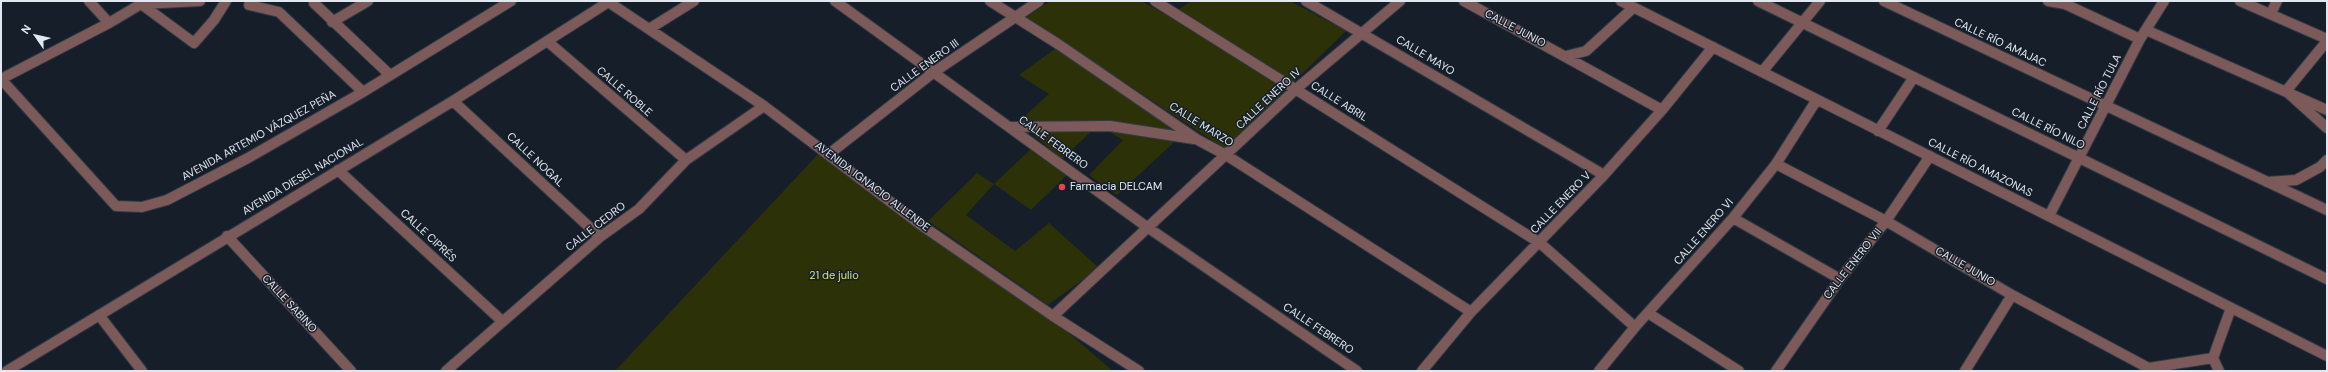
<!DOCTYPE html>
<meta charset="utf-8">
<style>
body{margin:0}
#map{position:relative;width:2328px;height:372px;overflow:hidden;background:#151e29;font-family:"DM Sans",sans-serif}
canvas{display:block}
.frame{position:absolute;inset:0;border:2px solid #e2e8f0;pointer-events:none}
.north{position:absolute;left:16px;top:16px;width:40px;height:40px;-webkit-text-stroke:3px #151e29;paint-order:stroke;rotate:304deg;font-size:11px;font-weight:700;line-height:16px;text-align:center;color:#e2e8f0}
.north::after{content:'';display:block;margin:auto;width:14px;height:18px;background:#e2e8f0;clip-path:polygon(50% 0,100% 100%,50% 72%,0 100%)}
</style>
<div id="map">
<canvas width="2328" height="372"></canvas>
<div class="frame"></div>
<div class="north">N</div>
</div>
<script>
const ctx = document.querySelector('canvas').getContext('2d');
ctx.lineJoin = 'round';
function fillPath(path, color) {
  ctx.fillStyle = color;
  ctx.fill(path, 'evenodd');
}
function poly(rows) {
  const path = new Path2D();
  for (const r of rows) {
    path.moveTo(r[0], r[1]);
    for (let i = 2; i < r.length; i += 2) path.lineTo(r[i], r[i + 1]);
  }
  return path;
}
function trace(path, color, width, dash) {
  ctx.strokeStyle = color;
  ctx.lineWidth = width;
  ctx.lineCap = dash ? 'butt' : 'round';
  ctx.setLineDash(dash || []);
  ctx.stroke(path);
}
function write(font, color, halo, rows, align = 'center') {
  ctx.font = font + ' "DM Sans",sans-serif';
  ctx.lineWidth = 3;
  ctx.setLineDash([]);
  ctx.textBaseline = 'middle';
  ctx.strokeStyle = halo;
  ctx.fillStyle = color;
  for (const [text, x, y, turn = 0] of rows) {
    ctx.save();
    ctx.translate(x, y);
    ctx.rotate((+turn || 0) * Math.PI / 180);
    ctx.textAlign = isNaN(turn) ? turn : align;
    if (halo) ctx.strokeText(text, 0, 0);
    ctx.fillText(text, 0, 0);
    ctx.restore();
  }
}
const green = poly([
 [1050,1,1141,1,1169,16,1191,1,1290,1,1346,31,1225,149,1026,17],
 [1056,48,1183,134,1117,195,1089,175,1123,140,1098,125,1062,159,1018,122,1049,94,1019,75],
 [1032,148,1069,173,1031,210,994,184,966,215,1015,251,1049,223,1099,268,1048,305,928,221,977,173,994,184],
 [822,150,1043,311,1113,371,615,371]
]);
const minor = poly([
 [89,1,109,23],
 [607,1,764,106,921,225,1053,316,1139,371],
 [835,1,1147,227,1357,371],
 [990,1,1058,44,1198,140,1226,155,1471,312],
 [1155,1,1540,243,1635,327],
 [1306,1,1604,175],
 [1464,1,1662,110],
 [1621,1,2327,356],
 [1758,1,2327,279],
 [1884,1,2327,210],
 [2048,1,2065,4,2140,39],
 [2240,1,2327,39],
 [314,3,390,75],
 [141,4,194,43,214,20,226,1],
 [249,5,279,12,363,92],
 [2271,13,2277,1],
 [332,22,368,1],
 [649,29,694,1],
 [2146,30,2327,110],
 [547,41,686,160],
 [2327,41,2286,91,2327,128],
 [1566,56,1586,51,1633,8],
 [1762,72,1820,1],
 [1,79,116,206,142,207,167,200,248,158,363,92,511,1],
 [1,79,109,23,141,4,200,1],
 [453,101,600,237],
 [1010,127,1110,126,1194,139],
 [1878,131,1914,77],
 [829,154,934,72,1039,1],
 [1776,164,1886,221,2012,295,2154,371],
 [338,170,502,321],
 [2267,182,2296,180,2320,167,2327,160],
 [2049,216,2140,39,2164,1],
 [1733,218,1840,279],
 [227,236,351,371],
 [1648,313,1739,371],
 [99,315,142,371],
 [1053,316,1296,89,1400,1],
 [2149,368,2213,358],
 [7,371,453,101,610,1],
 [446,371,600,237,639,209,686,160,764,106],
 [1422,371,1471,312,1604,175,1662,110,1713,47],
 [1599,371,1635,327,1733,218,1776,164,1816,101],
 [1776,371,1840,279,1886,221,1930,156],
 [1965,371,2012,295],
 [2219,371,2213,358,2231,308]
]);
const markers = [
 [1062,187,4,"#e0444e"]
];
const streetNames = [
 ["CALLE JUNIO",1515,29,28],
 ["CALLE RÍO AMAJAC",2000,43,25],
 ["CALLE MAYO",1425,56,31],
 ["CALLE ENERO III",925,66,-36],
 ["CALLE ROBLE",624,92,41],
 ["CALLE RÍO TULA",2100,92,-63],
 ["CALLE ENERO IV",1269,99,-43],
 ["CALLE ABRIL",1339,102,32],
 ["CALLE MARZO",1201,125,32],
 ["CALLE RÍO NILO",2048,129,26],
 ["AVENIDA ARTEMIO VÁZQUEZ PEÑA",259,136,-29],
 ["CALLE FEBRERO",1053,143,36],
 ["CALLE NOGAL",535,160,43],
 ["CALLE RÍO AMAZONAS",1980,168,27],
 ["AVENIDA DIESEL NACIONAL",303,177,-31],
 ["AVENIDA IGNACIO ALLENDE",872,187,37],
 ["CALLE ENERO V",1561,203,-46],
 ["CALLE CEDRO",596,227,-38],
 ["CALLE ENERO VI",1704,232,-49],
 ["CALLE CIPRÉS",428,236,43],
 ["CALLE ENERO VII",1853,264,-52],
 ["CALLE JUNIO",1965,267,30],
 ["CALLE SABINO",289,304,47],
 ["CALLE FEBRERO",1318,329,34]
];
const poiNames = [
 ["Farmacia DELCAM",1070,187]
];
const parkNames = [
 ["21 de julio",834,276]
];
fillPath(green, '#2d3108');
trace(minor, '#323a45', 12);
trace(minor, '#7c5a59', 10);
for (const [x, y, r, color] of markers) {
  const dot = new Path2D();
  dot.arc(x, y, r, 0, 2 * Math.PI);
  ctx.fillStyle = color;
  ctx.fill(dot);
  trace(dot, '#151e29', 1.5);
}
write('11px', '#e2e8f0', '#151e29', streetNames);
write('11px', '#e2e8f0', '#151e29', poiNames, 'left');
write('11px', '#d9e47a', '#151e29', parkNames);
</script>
